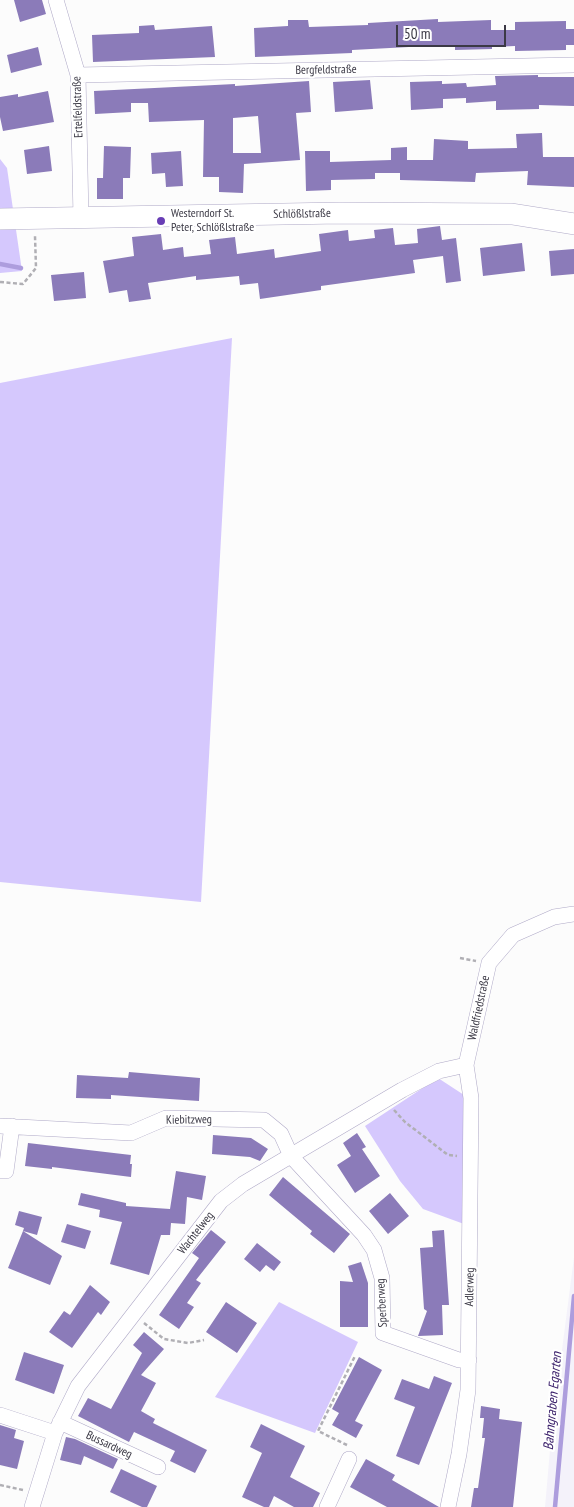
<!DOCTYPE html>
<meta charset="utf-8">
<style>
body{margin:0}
#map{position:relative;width:574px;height:1507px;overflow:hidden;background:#fcfcfc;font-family:"PT Sans Narrow",sans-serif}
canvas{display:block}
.scale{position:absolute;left:396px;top:25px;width:110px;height:22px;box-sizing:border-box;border:2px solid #3b3945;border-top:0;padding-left:6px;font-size:15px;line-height:18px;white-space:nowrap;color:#3b3945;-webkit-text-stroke:4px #fff;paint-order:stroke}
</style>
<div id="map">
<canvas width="574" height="1507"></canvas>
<div class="scale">50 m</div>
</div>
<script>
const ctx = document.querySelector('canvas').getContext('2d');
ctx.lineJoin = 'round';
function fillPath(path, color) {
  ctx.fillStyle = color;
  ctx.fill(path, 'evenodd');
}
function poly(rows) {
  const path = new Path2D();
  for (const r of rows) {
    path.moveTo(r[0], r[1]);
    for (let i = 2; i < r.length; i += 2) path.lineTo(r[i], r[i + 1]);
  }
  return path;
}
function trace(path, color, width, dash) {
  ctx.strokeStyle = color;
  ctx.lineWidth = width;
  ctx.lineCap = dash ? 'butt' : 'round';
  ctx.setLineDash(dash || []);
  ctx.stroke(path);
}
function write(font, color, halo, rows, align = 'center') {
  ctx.font = font + ' "PT Sans Narrow",sans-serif';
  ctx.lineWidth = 4.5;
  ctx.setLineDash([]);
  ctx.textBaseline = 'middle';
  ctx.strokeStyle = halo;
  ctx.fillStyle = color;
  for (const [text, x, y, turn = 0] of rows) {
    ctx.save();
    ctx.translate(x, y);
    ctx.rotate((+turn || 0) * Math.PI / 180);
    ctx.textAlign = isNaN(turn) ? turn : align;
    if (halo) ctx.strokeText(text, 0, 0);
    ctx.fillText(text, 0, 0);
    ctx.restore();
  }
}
const built = poly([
 [574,1257,574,1507,545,1507,552,1427]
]);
const green = poly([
 [0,159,7,168,22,271,0,273],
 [232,338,201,902,0,882,0,383],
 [438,1078,464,1095,464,1224,423,1209,400,1181,365,1126],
 [279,1302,358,1342,315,1433,215,1397]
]);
const stream = poly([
 [0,264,21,268],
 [555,1507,574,1296]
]);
const building = poly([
 [14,0,42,0,46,14,20,22],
 [438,19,438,22,491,20,491,30,515,30,515,22,566,21,566,29,574,29,574,45,566,45,566,50,515,51,515,46,492,47,492,49,455,50,455,47,409,47,352,50,352,53,255,57,254,28,288,26,288,20,308,20,309,27,368,25,368,23],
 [154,25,155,30,212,26,215,57,93,62,92,35,139,33,139,26],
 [38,47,42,65,11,73,7,55],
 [538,75,538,77,574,77,574,106,539,105,539,109,496,110,496,101,466,103,466,98,443,99,443,108,411,110,410,82,442,81,442,84,466,83,467,87,496,85,495,76],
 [370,80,373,109,335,112,333,82],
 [309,81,311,112,296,113,300,160,244,164,243,193,219,192,219,177,203,177,204,120,149,122,148,103,131,103,131,112,95,114,94,91,235,84,235,86],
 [258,116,261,153,233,153,233,118],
 [48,91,54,122,3,131,0,117,0,97,18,94,18,97],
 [542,133,543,157,574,157,574,187,527,185,528,171,476,173,475,182,400,180,400,173,375,173,375,179,331,180,331,190,306,191,305,151,330,151,330,162,391,160,391,148,407,147,407,160,433,160,434,139,468,141,468,149,517,148,516,134],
 [49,146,52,171,27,174,24,150],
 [104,146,131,147,130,178,123,178,123,199,97,199,97,178,103,178],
 [181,151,183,186,166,187,165,173,152,174,151,153],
 [440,226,442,240,456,238,461,281,446,283,443,256,413,260,415,273,321,286,321,290,260,299,258,283,240,285,239,276,196,280,196,276,148,283,151,299,129,302,127,290,109,293,103,261,134,256,132,237,161,234,163,250,183,247,184,257,211,254,209,240,235,237,237,254,274,249,275,258,321,251,319,234,348,230,349,241,375,238,374,230,393,228,395,245,418,243,417,229],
 [522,243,525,271,483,276,480,248],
 [574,249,574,274,551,276,549,251],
 [84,272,86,298,54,301,51,275],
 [129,1072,200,1078,199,1101,111,1095,111,1099,76,1098,77,1075,128,1078],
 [357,1133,366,1147,362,1149,380,1176,355,1193,337,1165,351,1156,343,1143],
 [213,1135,251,1138,268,1149,260,1161,250,1157,212,1154],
 [28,1143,131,1155,130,1164,132,1164,131,1177,52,1167,52,1169,25,1166],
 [176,1171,206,1176,202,1200,187,1197,185,1224,171,1223,170,1235,161,1235,149,1275,110,1264,122,1222,99,1217,100,1210,78,1205,81,1193,126,1203,126,1206,170,1209],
 [283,1177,350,1234,334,1253,310,1234,312,1231,269,1195],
 [390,1193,409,1216,388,1234,369,1211],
 [19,1211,42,1217,37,1235,23,1231,24,1228,15,1225],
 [67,1224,91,1231,85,1249,61,1242],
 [211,1230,226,1242,196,1280,201,1283,187,1303,194,1307,179,1329,159,1315,199,1258,192,1253],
 [444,1230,449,1305,442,1305,443,1335,419,1336,418,1336,427,1311,424,1309,420,1248,433,1247,432,1231],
 [23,1231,62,1256,50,1285,8,1268],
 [257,1243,281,1262,274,1271,266,1265,260,1272,244,1259],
 [361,1262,368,1283,368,1327,340,1327,340,1281,353,1282,348,1266],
 [90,1285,110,1302,101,1315,98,1312,72,1348,49,1332,64,1311,70,1315],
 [226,1302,257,1323,237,1353,206,1332],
 [144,1332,164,1349,141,1375,156,1383,141,1411,155,1419,153,1423,207,1450,195,1473,170,1461,175,1451,134,1432,129,1442,78,1416,88,1398,111,1409,142,1353,133,1345],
 [24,1352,64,1365,54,1394,15,1380],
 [359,1357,382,1370,355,1421,363,1425,356,1438,332,1425,339,1413,332,1409],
 [434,1376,452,1383,419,1465,396,1456,415,1407,394,1399,402,1379,429,1389],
 [481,1406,500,1409,499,1419,522,1422,513,1507,471,1507,474,1488,478,1488,485,1438,482,1438,484,1418,480,1418],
 [261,1424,305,1446,290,1477,320,1493,313,1507,294,1507,274,1496,269,1507,264,1507,242,1497,262,1453,250,1447],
 [0,1425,16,1430,14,1438,24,1441,17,1469,0,1465],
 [66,1437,75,1439,118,1459,113,1469,84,1456,81,1465,60,1460],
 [366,1459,395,1475,392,1480,439,1507,387,1507,350,1487],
 [121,1469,157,1486,147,1507,142,1507,110,1492]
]);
const path = poly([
 [0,282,23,284,36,268,35,236],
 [460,958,476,961],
 [394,1110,405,1122,448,1155,457,1156],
 [144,1323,164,1339,188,1343,204,1340],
 [347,1445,318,1431,355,1356],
 [0,1485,23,1490]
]);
const street = poly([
 [56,0,78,75,81,218],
 [78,75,574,65],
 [0,1126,131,1133,166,1118,264,1120,281,1134,291,1156,364,1235,374,1250,382,1278,383,1333,459,1360,469,1360],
 [0,1171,6,1171,12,1126],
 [0,1415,55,1433],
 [60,1422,158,1467],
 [32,1507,55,1433,78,1386,221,1201,243,1184,402,1090,439,1071,466,1065],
 [327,1507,349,1459],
 [448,1507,459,1454,468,1390,471,1098,466,1065,489,963,513,935,554,917,574,914]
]);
const secondary = poly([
 [0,219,340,213,512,214,574,224]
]);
const markers = [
 [161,221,5,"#683db5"]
];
const streetNames = [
 ["Bergfeldstraße",326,70,-1],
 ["Ertelfeldstraße",78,107,-92],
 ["Schlößlstraße",302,214,-1],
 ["Waldfriedstraße",479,1008,-78],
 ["Kiebitzweg",189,1120,-1],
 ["Wachtelweg",196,1233,-52],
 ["Adlerweg",470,1287,-89],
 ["Sperberweg",382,1303,-93],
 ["Bussardweg",109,1445,25]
];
const poiNames = [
 ["Westerndorf St.",171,214],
 ["Peter, Schlößlstraße",171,228]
];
const waterNames = [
 ["Bahngraben Egarten",553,1401,-85]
];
fillPath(built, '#f4f2fa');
fillPath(green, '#d5c8fd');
trace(stream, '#ad9ddd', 4.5);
fillPath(building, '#8b7bb9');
trace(street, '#afa9c7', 16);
trace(secondary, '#afa9c7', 22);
trace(path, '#b0afb4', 2.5, [4, 2.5]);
trace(street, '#fff', 15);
trace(secondary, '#fff', 21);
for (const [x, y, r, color] of markers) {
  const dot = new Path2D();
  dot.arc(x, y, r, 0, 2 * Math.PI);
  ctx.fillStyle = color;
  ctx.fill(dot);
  trace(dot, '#fff', 2);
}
write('12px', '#3b3945', '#fff', streetNames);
write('12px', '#3b3945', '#fff', poiNames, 'left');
write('italic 14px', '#3b206b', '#fff', waterNames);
</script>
